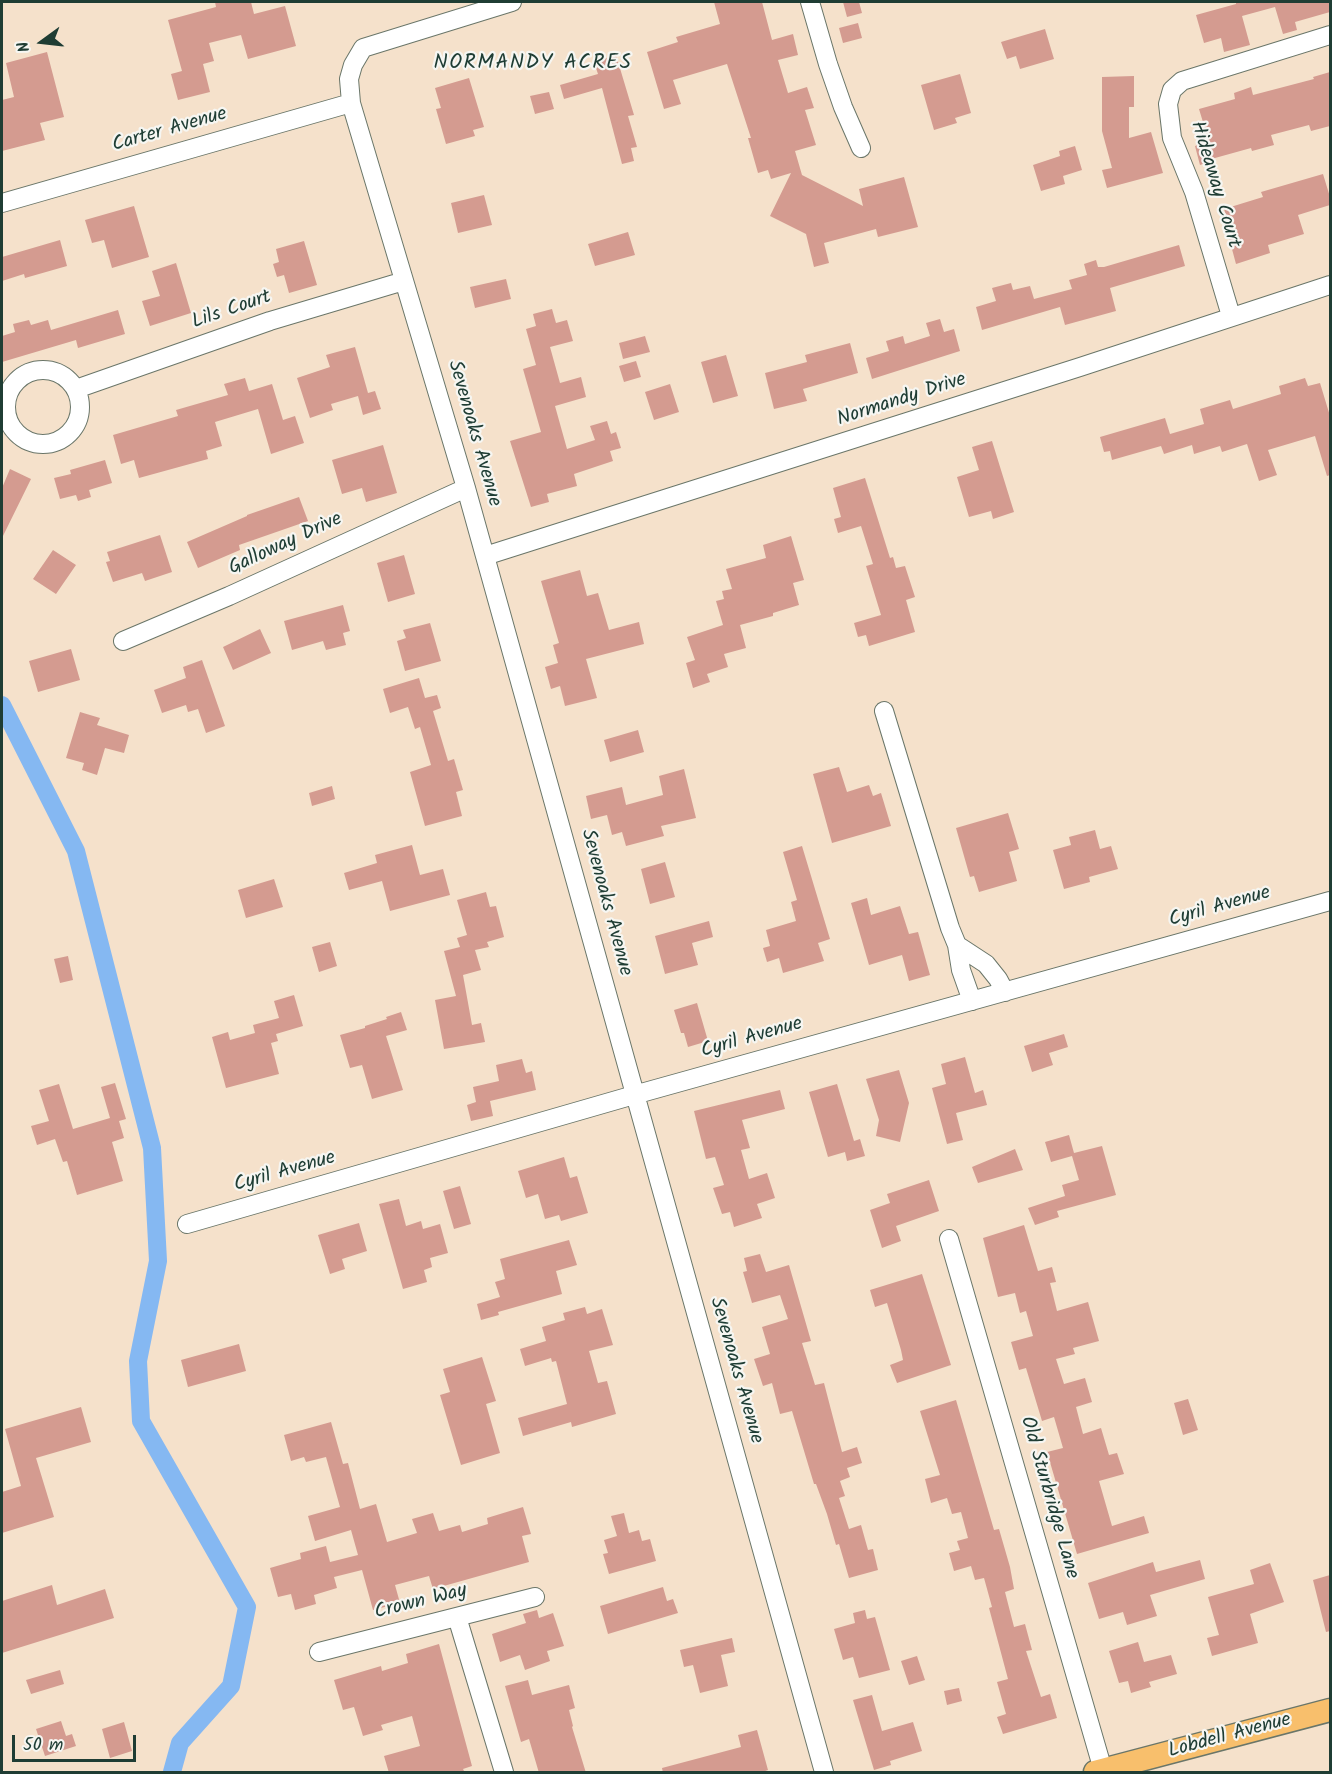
<!DOCTYPE html>
<style>
body{margin:0}
#map{position:relative;width:1332px;height:1774px;overflow:hidden;background:#f5e1cb;font-family:Kalam,sans-serif}
canvas{display:block}
.frame{position:absolute;inset:0;border:3px solid #1f3d34;pointer-events:none}
.north{position:absolute;left:12px;top:12px;width:60px;height:60px;-webkit-text-stroke:4px #f6f6f2;paint-order:stroke;rotate:255deg;font-size:16px;font-weight:700;line-height:24px;text-align:center;color:#1f3d34}
.north::after{content:'';display:block;margin:auto;width:21px;height:27px;background:#1f3d34;clip-path:polygon(50% 0,100% 100%,50% 72%,0 100%)}
.scale{position:absolute;left:12px;top:1735px;width:124px;height:27px;box-sizing:border-box;border:3px solid #1f3d34;border-top:0;padding-left:8px;font-size:18px;line-height:21px;white-space:nowrap;color:#1f3d34;-webkit-text-stroke:4px #f6f6f2;paint-order:stroke}
</style>
<div id="map">
<canvas width="1332" height="1774"></canvas>
<div class="frame"></div>
<div class="north">N</div>
<div class="scale">50 m</div>
</div>
<script>
const ctx = document.querySelector('canvas').getContext('2d');
ctx.lineJoin = 'round';
function poly(rows) {
  const path = new Path2D();
  for (const r of rows) {
    if (r.length === 3) {
      path.moveTo(r[0] + r[2], r[1]);
      path.arc(r[0], r[1], r[2], 0, 2 * Math.PI);
      continue;
    }
    path.moveTo(r[0], r[1]);
    for (let i = 2; i < r.length; i += 2) path.lineTo(r[i], r[i + 1]);
  }
  return path;
}
function trace(path, color, width, dash) {
  ctx.strokeStyle = color;
  ctx.lineWidth = width;
  ctx.lineCap = dash ? 'butt' : 'round';
  ctx.setLineDash(dash || []);
  ctx.stroke(path);
}
function fillPath(path, color) {
  ctx.fillStyle = color;
  ctx.fill(path, 'evenodd');
}
function write(font, color, halo, rows, align = 'center') {
  ctx.font = font + ' Kalam,sans-serif';
  ctx.lineWidth = 4.5;
  ctx.setLineDash([]);
  ctx.textBaseline = 'middle';
  ctx.strokeStyle = halo;
  ctx.fillStyle = color;
  for (const [text, x, y, turn = 0] of rows) {
    ctx.save();
    ctx.translate(x, y);
    ctx.rotate((+turn || 0) * Math.PI / 180);
    ctx.textAlign = isNaN(turn) ? turn : align;
    if (halo) ctx.strokeText(text, 0, 0);
    ctx.fillText(text, 0, 0);
    ctx.restore();
  }
}
const canal = poly([
 [2,705,76,851,152,1148,158,1261,138,1361,141,1421,247,1607,231,1686,180,1743,172,1772]
]);
const building = poly([
 [215,2,251,2,254,14,285,6,296,46,248,59,241,35,209,43,214,61,203,64,210,92,178,100,171,74,182,71,168,20,216,7],
 [714,2,762,2,772,40,793,34,798,55,778,60,788,93,807,87,814,108,805,110,816,145,795,151,802,175,863,206,859,189,904,177,918,227,878,237,876,229,824,243,829,263,814,267,806,234,770,216,791,173,771,179,768,170,758,173,748,138,751,138,727,64,673,80,681,104,664,109,647,52,678,42,676,37,720,24],
 [843,2,859,2,862,13,847,17],
 [1236,2,1330,2,1330,12,1295,22,1297,30,1283,34,1275,7,1242,16,1250,45,1224,52,1221,38,1204,43,1196,15,1236,4],
 [858,23,862,38,843,43,839,28],
 [1045,29,1054,59,1020,69,1016,56,1007,59,1001,42],
 [47,52,64,117,40,123,45,140,2,151,2,100,14,97,6,63],
 [616,55,634,115,628,116,637,147,631,148,634,161,622,164,602,88,564,99,560,85,598,74,594,62],
 [1330,72,1330,126,1311,131,1309,125,1271,135,1274,145,1252,151,1251,148,1215,158,1215,160,1200,165,1195,146,1209,142,1199,109,1235,99,1234,93,1251,87,1253,95,1314,79,1313,77],
 [960,74,971,113,955,118,957,123,934,130,921,85],
 [1134,76,1134,107,1129,107,1129,138,1151,132,1163,173,1107,188,1102,170,1112,168,1102,131,1102,77],
 [469,78,484,127,473,130,475,136,446,144,436,109,441,108,435,88],
 [549,92,554,109,535,114,530,96],
 [1075,146,1082,170,1063,176,1065,184,1041,191,1033,165,1060,156,1059,151],
 [1323,174,1330,197,1330,205,1298,215,1304,234,1268,245,1270,253,1236,264,1229,238,1233,237,1224,209,1263,197,1261,192],
 [484,195,492,225,458,233,451,203],
 [134,206,149,257,112,268,104,240,92,243,85,220],
 [628,232,635,255,595,266,588,244],
 [60,240,67,266,25,278,24,274,2,281,2,257],
 [304,241,317,285,289,293,284,275,277,277,273,264,279,262,276,249],
 [1179,245,1185,266,1110,288,1116,311,1065,325,1060,307,982,330,976,307,996,301,992,288,1011,283,1013,290,1030,286,1034,299,1072,289,1069,280,1087,275,1084,264,1096,260,1098,267,1104,267],
 [176,263,191,313,150,326,142,301,160,296,152,271],
 [506,279,511,299,475,308,470,287],
 [552,309,556,323,567,320,573,341,550,347,560,383,581,377,586,397,555,406,567,449,595,440,590,426,607,421,611,434,616,432,621,448,610,451,613,461,574,474,577,486,547,494,549,502,531,507,510,441,541,432,523,369,536,365,526,329,536,326,533,314],
 [118,310,125,334,78,348,76,340,2,362,2,336,15,332,13,324,29,320,31,325,48,320,51,330],
 [940,319,944,332,954,329,960,351,872,379,866,358,889,351,886,341,903,336,905,344,930,336,926,323],
 [645,336,650,352,623,359,619,343],
 [850,343,858,373,803,389,807,401,774,409,765,373,807,362,805,355],
 [355,347,368,393,375,391,381,409,363,415,358,396,331,404,333,410,310,418,297,378,330,367,326,355],
 [726,355,738,396,713,403,701,362],
 [636,361,641,377,624,382,619,366],
 [245,378,249,391,272,384,283,420,295,416,304,443,271,454,258,409,215,422,222,446,206,451,208,459,139,478,134,460,121,464,113,435,178,416,176,410,228,395,224,384],
 [1305,378,1308,386,1320,383,1330,416,1330,475,1327,476,1315,436,1268,450,1277,475,1259,481,1247,444,1222,452,1220,446,1194,454,1192,445,1164,454,1161,446,1112,460,1110,451,1104,452,1100,437,1165,418,1170,434,1204,424,1200,409,1230,400,1233,409,1281,394,1279,386],
 [670,384,679,412,654,420,645,392],
 [992,441,1014,512,993,519,991,511,969,517,957,477,979,470,972,447],
 [383,445,397,493,366,502,362,488,342,494,332,460],
 [105,460,112,483,89,490,91,497,78,501,76,495,60,499,54,478,71,474,70,470],
 [10,469,31,479,2,538,2,488],
 [865,478,890,558,893,557,896,568,905,566,915,597,906,600,915,632,869,646,866,635,858,637,854,623,881,615,866,566,873,564,861,526,838,533,834,519,841,517,833,488],
 [299,497,308,521,239,545,240,550,198,568,187,542,247,516,247,515],
 [160,535,172,572,145,581,142,573,113,582,106,562,110,561,107,552],
 [791,536,804,580,793,583,799,605,773,613,773,616,740,625,746,648,724,654,728,667,707,674,710,682,693,688,686,663,695,660,687,637,723,625,716,601,724,599,722,591,732,589,726,569,766,558,763,545],
 [53,550,76,565,56,594,33,579],
 [404,555,415,594,388,602,377,563],
 [580,570,587,596,598,593,609,630,639,622,644,644,586,659,597,698,565,706,560,686,551,689,545,667,558,663,553,645,559,643,541,581],
 [343,605,350,631,343,633,346,645,326,650,323,641,292,650,284,621],
 [430,623,441,661,405,671,397,641,406,638,403,630],
 [260,629,271,653,233,670,223,647],
 [71,649,80,680,38,692,29,661],
 [202,660,225,726,206,733,198,709,188,712,186,705,162,713,154,690,186,678,183,667],
 [419,678,425,698,437,695,441,708,433,711,448,761,454,759,463,790,456,792,462,816,425,826,410,772,431,765,420,727,415,729,408,707,390,713,383,689],
 [80,712,100,718,97,725,129,735,124,753,105,748,97,775,82,770,84,763,66,758],
 [638,730,644,752,610,762,604,740],
 [839,767,847,792,869,785,873,796,881,793,891,826,832,843,813,774],
 [684,769,696,818,661,826,664,836,626,846,622,832,612,835,607,815,591,819,586,796,622,787,626,805,663,795,659,776],
 [332,786,335,799,312,806,309,793],
 [1008,813,1019,849,1009,852,1017,881,979,892,974,876,970,877,956,828],
 [1095,830,1100,849,1111,846,1118,869,1089,877,1090,882,1064,889,1053,850,1071,845,1069,837],
 [412,845,420,875,443,869,450,895,390,911,382,881,349,890,344,873,377,863,375,855],
 [802,846,830,939,818,943,824,961,783,973,779,958,767,962,763,948,770,946,766,930,796,921,791,902,797,900,783,852],
 [665,862,675,897,650,904,641,869],
 [274,879,283,907,246,918,238,890],
 [486,892,490,907,496,906,504,937,487,942,489,947,475,950,481,970,463,975,472,1025,481,1023,485,1042,444,1049,435,1000,456,996,444,951,460,947,457,938,467,935,457,900],
 [867,898,871,915,900,906,909,934,918,932,930,975,909,981,902,955,869,965,851,903],
 [709,921,713,937,692,943,698,965,665,974,655,936],
 [330,942,337,966,319,972,312,947],
 [68,956,73,980,60,983,54,959],
 [294,995,303,1026,276,1034,278,1041,271,1043,279,1074,226,1088,212,1037,228,1032,230,1040,255,1033,253,1025,279,1018,274,1001],
 [697,1003,708,1041,688,1047,684,1033,681,1033,674,1010],
 [401,1012,407,1030,386,1036,403,1090,372,1099,362,1065,350,1068,340,1035,365,1028,365,1026,387,1019,386,1017],
 [1064,1034,1068,1047,1049,1053,1053,1065,1032,1072,1024,1046],
 [965,1057,975,1093,983,1090,987,1105,956,1113,963,1140,947,1144,932,1088,946,1084,941,1064],
 [522,1059,526,1073,532,1071,536,1090,490,1101,493,1116,471,1121,467,1105,476,1102,473,1087,499,1081,496,1065],
 [899,1070,909,1103,900,1142,876,1136,879,1120,866,1079],
 [115,1083,126,1119,119,1121,124,1138,112,1142,123,1181,77,1195,67,1161,63,1162,55,1139,37,1145,31,1126,49,1121,39,1090,59,1084,73,1129,110,1118,101,1087],
 [837,1084,854,1141,860,1139,865,1156,847,1161,845,1152,828,1157,809,1092],
 [780,1090,785,1109,742,1120,750,1148,741,1150,749,1179,767,1173,775,1198,757,1204,762,1218,734,1227,730,1212,722,1214,713,1188,724,1185,715,1157,706,1159,694,1111],
 [1069,1135,1074,1153,1102,1146,1116,1195,1057,1211,1059,1217,1035,1225,1028,1208,1065,1196,1062,1185,1079,1180,1072,1156,1051,1162,1045,1142],
 [1015,1149,1023,1170,978,1183,972,1167],
 [564,1157,570,1178,577,1176,588,1213,561,1221,559,1215,545,1219,538,1194,526,1198,518,1171],
 [929,1180,939,1211,896,1226,901,1241,882,1248,870,1210,890,1203,887,1194],
 [460,1186,471,1224,454,1229,443,1191],
 [399,1199,406,1226,421,1221,423,1229,440,1224,448,1253,430,1258,432,1267,424,1270,427,1282,403,1289,379,1204],
 [359,1223,367,1251,342,1259,345,1269,330,1274,318,1235],
 [1024,1225,1038,1271,1052,1267,1056,1282,1050,1283,1057,1311,1088,1302,1099,1341,1073,1348,1075,1354,1056,1359,1064,1384,1085,1378,1092,1402,1076,1407,1083,1434,1101,1428,1109,1455,1117,1453,1124,1474,1099,1481,1112,1526,1144,1516,1149,1533,1077,1554,1047,1452,1063,1448,1054,1417,1042,1421,1026,1368,1019,1370,1011,1342,1033,1336,1026,1311,1020,1313,1015,1293,998,1297,983,1238],
 [569,1240,577,1265,556,1271,562,1294,498,1312,499,1315,481,1320,477,1304,500,1297,495,1282,505,1279,500,1259],
 [760,1254,766,1272,789,1265,811,1341,802,1343,815,1385,824,1383,842,1452,857,1447,862,1463,847,1468,850,1477,840,1481,845,1496,839,1498,849,1529,861,1525,868,1550,873,1549,878,1570,849,1578,839,1544,836,1545,827,1514,816,1484,814,1484,792,1411,780,1414,772,1383,763,1386,754,1359,770,1354,762,1327,788,1319,780,1295,752,1303,743,1272,747,1271,744,1258],
 [922,1274,951,1365,897,1383,890,1365,903,1360,901,1350,887,1303,875,1307,870,1290],
 [585,1307,587,1314,602,1309,613,1345,589,1351,598,1383,607,1381,616,1414,572,1427,571,1422,523,1436,518,1418,567,1404,556,1361,552,1362,551,1358,525,1366,520,1349,546,1341,542,1327,565,1320,563,1313],
 [239,1344,246,1371,188,1387,181,1360],
 [482,1357,496,1401,486,1404,500,1453,461,1465,440,1395,450,1392,443,1369],
 [1188,1399,1198,1430,1183,1435,1174,1403],
 [956,1400,994,1530,999,1529,1010,1567,1014,1589,1005,1592,1014,1627,1025,1624,1032,1650,1026,1651,1041,1697,1050,1694,1057,1718,1003,1734,997,1717,1006,1714,997,1682,1008,1679,989,1608,992,1607,984,1578,975,1580,971,1566,954,1571,949,1553,960,1550,957,1541,968,1538,961,1512,952,1514,947,1498,931,1503,925,1479,940,1475,920,1411],
 [81,1407,91,1442,36,1458,54,1517,2,1533,2,1492,21,1486,5,1429],
 [331,1422,343,1464,348,1463,360,1509,376,1504,387,1542,417,1533,412,1519,433,1513,439,1531,460,1525,462,1532,488,1524,487,1518,523,1507,531,1534,522,1536,529,1562,433,1589,429,1576,395,1585,400,1603,373,1610,362,1570,334,1577,337,1588,314,1595,316,1604,295,1610,291,1594,278,1597,270,1568,301,1559,300,1553,326,1546,330,1562,358,1555,351,1530,315,1541,308,1516,340,1507,326,1457,306,1462,304,1457,291,1461,284,1435],
 [624,1513,629,1533,639,1530,642,1541,650,1539,656,1561,609,1574,603,1554,608,1553,604,1540,617,1536,611,1516],
 [1200,1560,1205,1579,1150,1595,1157,1616,1127,1625,1123,1612,1099,1619,1088,1583,1153,1562,1156,1572],
 [1270,1563,1284,1602,1250,1614,1258,1643,1212,1656,1207,1638,1219,1635,1208,1597,1254,1584,1250,1570],
 [1330,1575,1330,1631,1326,1632,1313,1580],
 [52,1585,57,1605,105,1589,114,1618,2,1653,2,1601],
 [663,1587,667,1601,673,1599,678,1613,608,1634,600,1606],
 [537,1610,539,1618,553,1613,564,1646,547,1651,550,1661,525,1670,520,1655,500,1662,492,1634,526,1623,523,1614],
 [865,1610,867,1619,875,1617,890,1670,859,1678,853,1657,843,1660,834,1629,855,1623,853,1613],
 [732,1638,735,1652,721,1655,728,1686,700,1693,693,1665,684,1667,680,1650],
 [1138,1642,1144,1662,1171,1655,1177,1674,1149,1682,1151,1687,1131,1693,1128,1681,1119,1683,1109,1651],
 [439,1644,472,1766,463,1769,465,1773,389,1773,384,1756,420,1746,412,1716,381,1725,383,1730,363,1736,354,1707,343,1710,334,1680,381,1666,382,1671,408,1663,406,1654],
 [917,1656,925,1680,909,1685,901,1661],
 [60,1670,64,1684,31,1694,26,1680],
 [528,1680,532,1695,569,1685,575,1708,569,1710,573,1726,572,1727,586,1773,539,1773,529,1739,521,1742,505,1686],
 [959,1688,962,1701,947,1705,944,1691],
 [872,1695,882,1731,913,1722,922,1751,890,1761,891,1765,874,1770,853,1700],
 [61,1721,66,1736,72,1734,76,1746,45,1756,36,1729],
 [124,1722,132,1751,110,1758,102,1729],
 [757,1730,768,1770,760,1773,663,1773,662,1768,741,1747,738,1735]
]);
const minor = poly([
 [512,2,363,48,353,65,349,79,351,103,466,488,824,1772],
 [810,2,828,64,843,107,861,148],
 [2,203,351,103],
 [1231,316,1194,192,1172,138,1168,104,1172,90,1182,81,1330,35],
 [43,407,37],
 [76,389,270,321,404,281],
 [485,556,1080,367,1330,285],
 [123,641,229,596,466,488],
 [884,711,950,928,957,945,961,970,972,1001],
 [957,945,986,964,998,979,1005,992],
 [187,1224,634,1095,1330,901],
 [949,1239,1103,1770],
 [457,1617,504,1772],
 [319,1652,535,1597]
]);
const major = poly([
 [1095,1772,1330,1710]
]);
const streetNames = [
 ["Carter Avenue",170,131,-16],
 ["Hideaway Court",1214,185,73],
 ["Lils Court",232,311,-19],
 ["Normandy Drive",902,401,-18],
 ["Sevenoaks Avenue",473,434,74],
 ["Galloway Drive",286,545,-25],
 ["Sevenoaks Avenue",605,903,75],
 ["Cyril Avenue",1220,908,-16],
 ["Cyril Avenue",752,1039,-16],
 ["Cyril Avenue",285,1173,-16],
 ["Sevenoaks Avenue",735,1371,74],
 ["Old Sturbridge Lane",1048,1498,74],
 ["Crown Way",421,1603,-14],
 ["Lobdell Avenue",1230,1737,-15]
];
const neighbourhoodNames = [
 ["NORMANDY ACRES",533,64]
];
trace(canal, '#85b8f2', 18);
fillPath(building, '#d49b90');
trace(minor, '#6a7669', 20);
trace(major, '#6a7669', 25);
trace(minor, '#fff', 18);
trace(major, '#f8bf6c', 22);
write('20px', '#1f3d34', '#f6f6f2', streetNames);
ctx.letterSpacing = '1.5px';
write('21px', '#1f3d34', '#f6f6f2', neighbourhoodNames);
ctx.letterSpacing = '0px';
</script>
